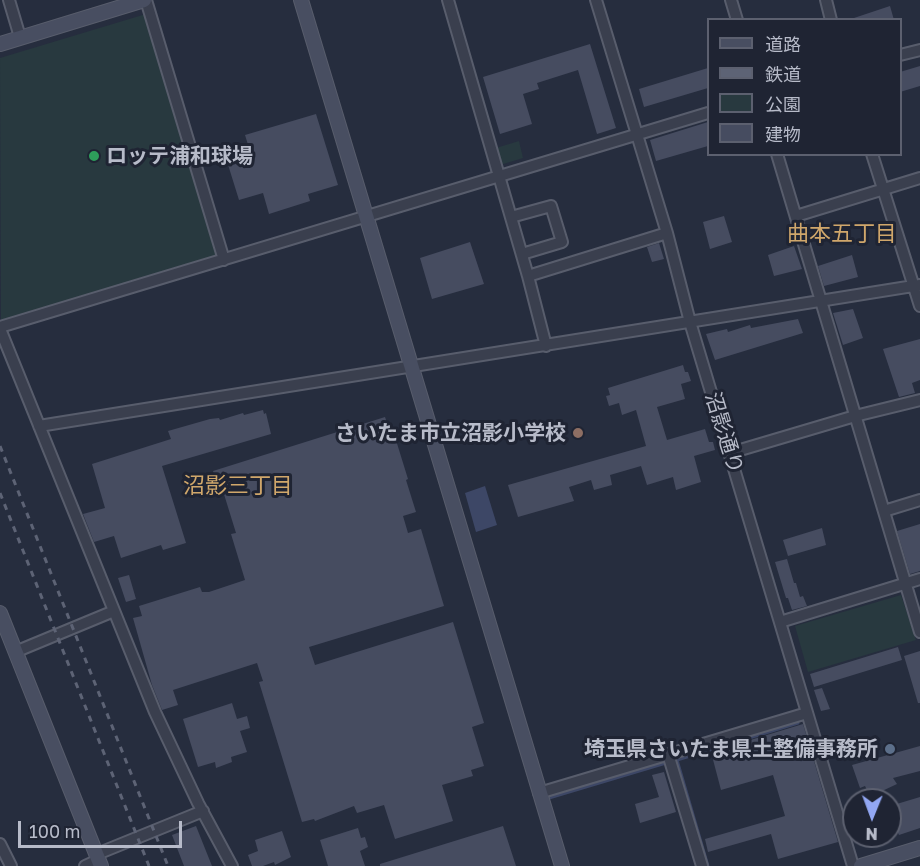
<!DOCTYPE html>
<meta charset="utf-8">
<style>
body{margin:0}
#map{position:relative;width:920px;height:866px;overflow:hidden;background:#262d3e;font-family:"Golos Text","Noto Sans JP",sans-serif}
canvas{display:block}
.legend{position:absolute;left:707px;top:18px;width:195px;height:138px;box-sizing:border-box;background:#1f2433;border:2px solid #5c606f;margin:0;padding:8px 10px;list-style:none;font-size:18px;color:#b7bbc9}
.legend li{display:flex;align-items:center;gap:12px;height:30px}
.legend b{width:30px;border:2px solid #5c606f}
.north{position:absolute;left:842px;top:788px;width:60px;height:60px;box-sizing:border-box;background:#1f2433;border:2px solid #5c606f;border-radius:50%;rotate:181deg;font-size:16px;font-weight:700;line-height:24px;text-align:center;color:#b7bbc9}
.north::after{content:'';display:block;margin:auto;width:21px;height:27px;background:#92a7f3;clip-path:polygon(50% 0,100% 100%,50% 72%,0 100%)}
.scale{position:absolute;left:18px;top:821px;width:164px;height:27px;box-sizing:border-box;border:3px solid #b7bbc9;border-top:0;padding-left:8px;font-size:18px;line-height:21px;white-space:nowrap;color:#b7bbc9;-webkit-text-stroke:4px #1f2433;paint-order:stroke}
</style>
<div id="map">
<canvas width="920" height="866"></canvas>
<ul class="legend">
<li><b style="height:8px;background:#484e61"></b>道路</li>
<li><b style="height:8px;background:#5d6375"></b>鉄道</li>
<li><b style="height:16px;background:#28393f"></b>公園</li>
<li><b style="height:16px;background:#464c60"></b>建物</li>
</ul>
<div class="north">N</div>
<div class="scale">100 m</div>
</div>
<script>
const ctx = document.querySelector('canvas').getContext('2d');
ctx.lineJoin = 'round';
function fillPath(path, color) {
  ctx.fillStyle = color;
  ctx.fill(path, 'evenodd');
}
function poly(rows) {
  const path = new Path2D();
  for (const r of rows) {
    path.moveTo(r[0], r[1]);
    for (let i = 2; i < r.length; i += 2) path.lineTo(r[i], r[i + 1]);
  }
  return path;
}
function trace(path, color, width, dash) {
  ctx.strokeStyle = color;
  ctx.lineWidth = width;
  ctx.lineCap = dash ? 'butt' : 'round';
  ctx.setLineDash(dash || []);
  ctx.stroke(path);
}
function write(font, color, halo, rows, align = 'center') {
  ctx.font = font + ' "Golos Text","Noto Sans JP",sans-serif';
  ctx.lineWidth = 6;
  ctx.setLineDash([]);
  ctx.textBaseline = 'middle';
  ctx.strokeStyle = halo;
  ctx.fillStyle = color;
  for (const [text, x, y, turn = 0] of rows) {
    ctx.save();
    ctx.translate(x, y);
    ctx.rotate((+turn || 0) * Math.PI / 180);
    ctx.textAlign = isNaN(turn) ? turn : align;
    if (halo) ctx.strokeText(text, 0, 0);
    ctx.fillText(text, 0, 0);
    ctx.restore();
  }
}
const green = poly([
 [146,14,217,254,214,258,1,321,0,58],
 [519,141,523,158,500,165,496,148],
 [901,595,916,640,808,672,795,626]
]);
const water = poly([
 [485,486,497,525,476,532,465,493]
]);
const stream = poly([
 [549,798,666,763],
 [708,866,677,760,798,723]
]);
const building = poly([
 [890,6,894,20,855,20,854,18],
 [590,44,616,128,597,134,578,70,537,83,539,89,523,94,532,124,500,134,483,77],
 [920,66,920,86,900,92,900,72],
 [708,68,708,88,644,107,639,89],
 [316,114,338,185,308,194,310,201,269,214,263,193,239,200,225,155,249,148,245,135],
 [708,122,708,146,656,161,650,140],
 [724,216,732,242,710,249,703,222],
 [470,242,484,284,432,299,420,258],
 [659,243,664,259,652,262,647,247],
 [794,246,802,269,774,276,768,255],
 [852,255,858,277,824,286,818,266],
 [853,309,863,338,843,345,833,313],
 [798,319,803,333,715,360,706,334,727,329,728,332,750,325,751,328],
 [920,339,920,380,912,383,915,393,899,397,883,349],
 [683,365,685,372,688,372,691,381,681,384,685,399,657,407,667,440,705,429,709,442,713,442,715,450,694,456,701,482,676,490,673,477,647,485,641,466,610,475,612,485,594,490,591,480,569,487,574,501,518,517,508,485,646,446,636,410,622,415,619,403,609,406,606,396,610,395,608,388],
 [263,410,264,414,266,413,271,434,162,466,186,543,163,550,161,545,121,558,114,536,94,542,83,514,105,508,92,464,171,439,168,431,210,419,219,418,220,420,243,413,244,415],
 [385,417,392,438,395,437,408,479,406,480,416,512,403,516,408,533,421,529,444,606,309,647,315,665,453,622,484,723,472,727,484,766,471,770,473,776,442,785,453,821,395,839,384,805,357,813,354,806,315,821,314,819,302,822,259,682,263,681,257,663,173,690,178,705,162,710,152,685,133,618,142,616,139,606,200,587,202,592,209,592,245,580,231,534,236,533,223,491,220,492,213,471],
 [920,524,920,571,910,574,897,531],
 [822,528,826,545,788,556,783,540],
 [787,559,794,583,796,583,800,597,803,596,807,606,792,610,788,598,786,598,775,562],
 [129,575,136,599,126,602,118,578],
 [898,647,902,660,814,687,810,674],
 [920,651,920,703,918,703,904,656],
 [822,688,830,709,821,711,814,690],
 [232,703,237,719,247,716,250,728,240,731,247,752,231,757,232,762,216,768,215,762,198,767,183,719],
 [803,724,838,842,778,859,771,834,708,852,705,839,785,816,773,775,721,790,711,752],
 [920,746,920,771,893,778,897,784,880,792,868,792,865,786,860,788,852,765],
 [664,772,676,812,640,823,635,804,659,797,652,775],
 [920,797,920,828,899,835,897,831,890,833,890,806],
 [196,826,212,866,184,866,172,835],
 [503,826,516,866,380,866,380,864],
 [358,828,361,838,365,837,368,847,360,851,365,866,328,866,320,840],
 [282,831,291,857,275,865,274,862,263,866,252,866,248,855,258,851,255,840]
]);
const street = poly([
 [9,0,20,37],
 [146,0,224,260],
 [448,0,528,276,546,346],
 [596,0,667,233,690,322,853,866],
 [731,0,737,20],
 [826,0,831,20],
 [900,55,920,50],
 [777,154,920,632],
 [872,154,920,306],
 [796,216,920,178],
 [511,217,551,206,562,242,522,254],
 [528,276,667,233],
 [0,327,708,113],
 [0,329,155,712,198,803,232,866],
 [39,426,920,285],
 [730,453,855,416,920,400],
 [884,511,920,500],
 [780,622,920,579],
 [15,652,114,611],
 [668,754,702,866],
 [539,793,807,713],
 [0,844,11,866],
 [97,854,203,811],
 [85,866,98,860]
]);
const secondary = poly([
 [301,0,562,866],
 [0,44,144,0],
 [0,613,101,866],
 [861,866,920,848]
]);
const rail = poly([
 [0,446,168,866],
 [0,493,149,866]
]);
const markers = [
 [94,156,6,"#2e9e5b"],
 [578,433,6,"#8d6e63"],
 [890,749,6,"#5c6f8a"]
];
const poiNames = [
 ["ロッテ浦和球場",106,156,"left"],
 ["さいたま市立沼影小学校",566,433],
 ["埼玉県さいたま県土整備事務所",878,749]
];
const streetNames = [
 ["沼影通り",724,433,73]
];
const neighbourhoodNames = [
 ["曲本五丁目",842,234],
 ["沼影三丁目",238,486]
];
fillPath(green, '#28393f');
fillPath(water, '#3d4766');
trace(stream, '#3d4766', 3);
fillPath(building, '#464c60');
trace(street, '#585d6c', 14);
trace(secondary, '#585d6c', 16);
trace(street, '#3a3f4e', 10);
trace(secondary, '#484e61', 14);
trace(rail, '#5d6375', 3, [6, 6]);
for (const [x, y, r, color] of markers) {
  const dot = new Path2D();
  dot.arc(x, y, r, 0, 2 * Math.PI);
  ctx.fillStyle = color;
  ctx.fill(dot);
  trace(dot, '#1f2433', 2);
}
write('bold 21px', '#b7bbc9', '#1f2433', poiNames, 'right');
write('21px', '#b7bbc9', '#1f2433', streetNames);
write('22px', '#d0a76b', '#1f2433', neighbourhoodNames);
</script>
